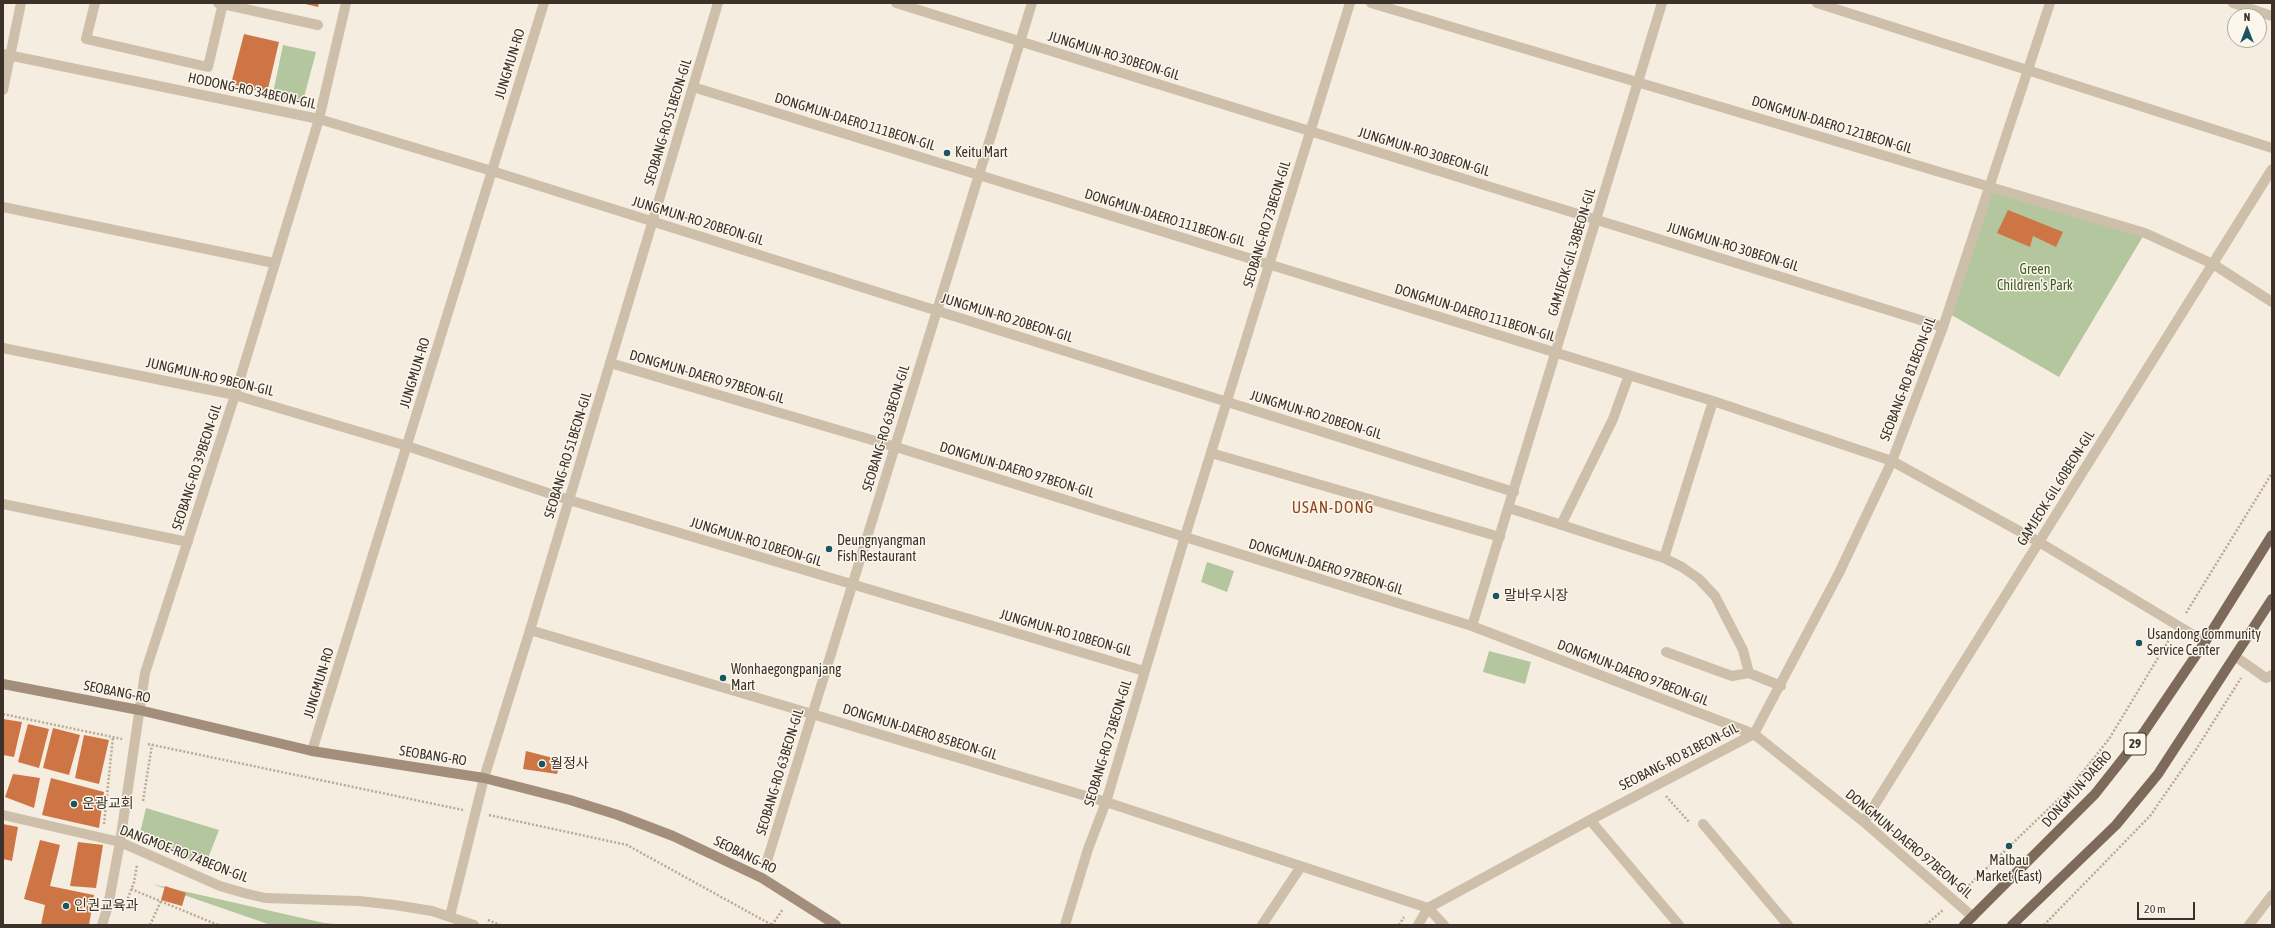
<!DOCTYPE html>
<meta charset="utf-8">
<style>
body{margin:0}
#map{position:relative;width:2275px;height:928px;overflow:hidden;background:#f5ede0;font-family:"Asap Condensed",sans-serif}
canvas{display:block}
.frame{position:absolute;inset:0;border:4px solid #3c322a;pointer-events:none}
.north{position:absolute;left:2227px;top:8px;width:40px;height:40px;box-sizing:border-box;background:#fcf7ed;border:1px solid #afa89f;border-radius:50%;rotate:0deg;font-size:11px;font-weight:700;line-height:16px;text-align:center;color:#3c322a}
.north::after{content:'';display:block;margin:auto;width:14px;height:18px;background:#1c5561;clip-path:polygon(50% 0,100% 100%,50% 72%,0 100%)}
.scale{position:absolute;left:2137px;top:902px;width:58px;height:18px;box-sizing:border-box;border:2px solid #3c322a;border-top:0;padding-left:5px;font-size:12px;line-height:14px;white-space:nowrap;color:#3c322a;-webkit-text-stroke:3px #fcf7ed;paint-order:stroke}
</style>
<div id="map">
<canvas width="2275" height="928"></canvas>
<div class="frame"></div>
<div class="north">N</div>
<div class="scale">20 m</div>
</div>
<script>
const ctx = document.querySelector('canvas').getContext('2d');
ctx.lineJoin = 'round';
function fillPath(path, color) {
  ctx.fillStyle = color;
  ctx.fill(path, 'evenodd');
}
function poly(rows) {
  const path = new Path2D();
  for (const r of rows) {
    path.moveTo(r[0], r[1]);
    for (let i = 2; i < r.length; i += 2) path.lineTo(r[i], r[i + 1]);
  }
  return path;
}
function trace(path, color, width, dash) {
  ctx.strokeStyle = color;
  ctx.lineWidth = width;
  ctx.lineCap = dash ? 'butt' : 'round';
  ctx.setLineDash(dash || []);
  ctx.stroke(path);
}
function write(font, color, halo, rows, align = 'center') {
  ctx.font = font + ' "Asap Condensed","Noto Sans KR",sans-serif';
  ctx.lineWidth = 3;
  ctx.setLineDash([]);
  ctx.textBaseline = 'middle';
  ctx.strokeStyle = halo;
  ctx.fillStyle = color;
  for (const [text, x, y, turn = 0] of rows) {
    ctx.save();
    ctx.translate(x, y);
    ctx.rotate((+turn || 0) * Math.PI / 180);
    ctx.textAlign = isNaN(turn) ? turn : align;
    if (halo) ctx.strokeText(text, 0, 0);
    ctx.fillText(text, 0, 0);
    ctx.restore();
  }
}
const green = poly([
 [283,45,316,52,303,101,272,98],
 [1989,187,2145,233,2059,377,1948,313],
 [1207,562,1234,571,1227,592,1201,582],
 [1489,651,1531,662,1525,684,1483,672],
 [146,808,219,830,205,866,139,837],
 [152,884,324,923,347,925,268,924]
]);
const building = poly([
 [301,3,319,3,318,7],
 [244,34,279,42,267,93,231,84],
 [2008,210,2063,232,2056,247,2033,236,2030,247,1997,233],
 [3,719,22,722,14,757,3,755],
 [28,724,49,729,39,768,18,762],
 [53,728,80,735,69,775,43,768],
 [84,735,109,740,99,784,75,778],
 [526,751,561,760,557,774,523,769],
 [13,774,40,778,34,808,5,797],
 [51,778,104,792,99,828,42,815],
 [3,824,18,827,12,861,3,859],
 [40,840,60,845,50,886,94,895,89,925,41,925,45,905,24,899],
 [78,842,103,845,96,888,70,886],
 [165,886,186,893,182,906,161,900]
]);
const path = poly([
 [2186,613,2272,473],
 [3,714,122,739],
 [148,744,463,810],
 [1666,796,1689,822],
 [143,801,152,745],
 [489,815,627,845,772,925],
 [104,824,113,737],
 [131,889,218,925],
 [1963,891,2070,788,2109,739,2170,638],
 [125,906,134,882,137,865],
 [488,920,500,925],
 [150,925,161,901],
 [772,925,783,909],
 [1399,925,1404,917],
 [1926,925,1944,909],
 [2044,925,2150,816,2197,748,2241,678]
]);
const lane = poly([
 [95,3,86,39,208,67,223,3],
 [218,3,318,25],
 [896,3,1943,327],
 [1371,3,2145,233,2213,264,2272,302],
 [1817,3,2272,148],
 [3,54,319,119,492,171,1514,492],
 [693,87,1713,401,1892,461,2039,542,2205,642],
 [3,90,21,3],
 [3,207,274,263],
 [3,348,235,395,407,446,569,500,1144,671],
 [1211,453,1500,537],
 [3,504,188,542],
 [1509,508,1664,558,1682,567,1699,579,1715,596,1743,650,1749,673,1781,686],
 [1561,525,1613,419,1629,375],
 [1185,537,1472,626,1754,734,1864,822,1973,917],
 [1664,558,1713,401],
 [1472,626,1662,3],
 [1666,652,1732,676,1749,673],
 [2236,657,2266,678,2272,675],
 [812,714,1106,802,1428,908,1444,925],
 [3,815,120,842,220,886,244,893,265,898,359,901,395,905,432,911,474,925],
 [1590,820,1679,925],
 [1864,822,2272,169],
 [1703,824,1788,925],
 [767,861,1032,3],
 [450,916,484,778,530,630,718,3],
 [102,925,108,906,120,842,145,673,235,395,319,119,346,3],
 [1065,925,1088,849,1106,802,1183,543,1350,3],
 [1262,925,1300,868],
 [1418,925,1428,908,1590,820,1754,734,1839,573,1892,461,1943,327,2050,3],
 [2249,925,2272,895]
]);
const street = poly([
 [2233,3,2272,16],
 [610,363,896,447,1185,537],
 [530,630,812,714],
 [312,751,544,3]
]);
const secondary = poly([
 [3,684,139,710,312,751,484,778,570,800,618,815,673,836,762,878,836,925]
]);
const primary = poly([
 [1964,925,2095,794,2144,732,2205,642,2272,535],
 [2012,925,2116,825,2158,774,2272,599]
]);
const markers = [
 [947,153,4,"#1c5561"],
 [829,549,4,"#1c5561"],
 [1496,596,4,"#1c5561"],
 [2139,643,4,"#1c5561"],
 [723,678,4,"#1c5561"],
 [542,764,4,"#1c5561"],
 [74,804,4,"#1c5561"],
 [2009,846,4,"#1c5561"],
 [66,906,4,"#1c5561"]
];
const shields = [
 [2135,744,22]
];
const shieldNames = [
 ["29",2135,744]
];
const streetNames = [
 ["JUNGMUN-RO 30BEON-GIL",1114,56,17],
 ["JUNGMUN-RO",510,64,-73],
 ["HODONG-RO 34BEON-GIL",252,91,12],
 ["SEOBANG-RO 51BEON-GIL",668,122,-73],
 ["DONGMUN-DAERO 111BEON-GIL",855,122,17],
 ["DONGMUN-DAERO 121BEON-GIL",1832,125,17],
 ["JUNGMUN-RO 30BEON-GIL",1424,152,17],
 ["DONGMUN-DAERO 111BEON-GIL",1165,218,17],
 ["JUNGMUN-RO 20BEON-GIL",698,221,17],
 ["SEOBANG-RO 73BEON-GIL",1267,224,-73],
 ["JUNGMUN-RO 30BEON-GIL",1733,247,17],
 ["GAMJEOK-GIL 38BEON-GIL",1572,252,-73],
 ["DONGMUN-DAERO 111BEON-GIL",1475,313,17],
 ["JUNGMUN-RO 20BEON-GIL",1007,318,17],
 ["JUNGMUN-RO",415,373,-73],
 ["JUNGMUN-RO 9BEON-GIL",210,377,13],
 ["DONGMUN-DAERO 97BEON-GIL",707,377,16],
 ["SEOBANG-RO 81BEON-GIL",1908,379,-69],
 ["JUNGMUN-RO 20BEON-GIL",1316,415,17],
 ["SEOBANG-RO 63BEON-GIL",886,428,-73],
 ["SEOBANG-RO 51BEON-GIL",568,455,-73],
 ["SEOBANG-RO 39BEON-GIL",197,467,-72],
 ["DONGMUN-DAERO 97BEON-GIL",1017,470,17],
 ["GAMJEOK-GIL 60BEON-GIL",2056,488,-58],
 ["JUNGMUN-RO 10BEON-GIL",756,542,17],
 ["DONGMUN-DAERO 97BEON-GIL",1326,567,17],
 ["JUNGMUN-RO 10BEON-GIL",1066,633,16],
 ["DONGMUN-DAERO 97BEON-GIL",1633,673,21],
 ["JUNGMUN-RO",319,683,-73],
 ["SEOBANG-RO",117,692,11],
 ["DONGMUN-DAERO 85BEON-GIL",920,732,17],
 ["SEOBANG-RO 73BEON-GIL",1108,743,-73],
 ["SEOBANG-RO",433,756,9],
 ["SEOBANG-RO 81BEON-GIL",1679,757,-27],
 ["SEOBANG-RO 63BEON-GIL",780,772,-73],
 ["DONGMUN-DAERO",2077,789,-48],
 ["DONGMUN-DAERO 97BEON-GIL",1909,844,40],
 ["DANGMOE-RO 74BEON-GIL",184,854,21],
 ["SEOBANG-RO",745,855,26]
];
const poiNames = [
 ["Keitu Mart",955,153],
 ["Deungnyangman",837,541],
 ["Fish Restaurant",837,557],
 ["말바우시장",1504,596],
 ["Usandong Community",2147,635],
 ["Service Center",2147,651],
 ["Wonhaegongpanjang",731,670],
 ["Mart",731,686],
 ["월정사",550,764],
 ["운광교회",82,804],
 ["Malbau",2009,861,"center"],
 ["Market (East)",2009,877,"center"],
 ["인권교육과",74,906]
];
const parkNames = [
 ["Green",2035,270],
 ["Children's Park",2035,286]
];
const quarterNames = [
 ["USAN-DONG",1333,508]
];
fillPath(green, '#b4c69e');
fillPath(building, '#ce7545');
trace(path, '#bba994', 2.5, [2, 2]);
trace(lane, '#cebfaa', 10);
trace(street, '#cebfaa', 10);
trace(secondary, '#a38e7b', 10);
trace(primary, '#7e6a5a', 10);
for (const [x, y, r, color] of markers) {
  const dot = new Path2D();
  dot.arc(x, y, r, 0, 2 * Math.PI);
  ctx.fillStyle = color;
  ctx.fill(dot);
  trace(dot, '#fcf7ed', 1.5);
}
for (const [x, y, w] of shields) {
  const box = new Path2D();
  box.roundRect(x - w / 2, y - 11, w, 22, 3);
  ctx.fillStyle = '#fcf7ed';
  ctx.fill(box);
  trace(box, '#3c322a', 1);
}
write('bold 13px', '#3c322a', null, shieldNames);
write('14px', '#3c322a', '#fcf7ed', streetNames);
write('14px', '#3c322a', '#fcf7ed', poiNames, 'left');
write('14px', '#455c2c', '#fcf7ed', parkNames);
ctx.letterSpacing = '1px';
write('16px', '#91451d', '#fcf7ed', quarterNames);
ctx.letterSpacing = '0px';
</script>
